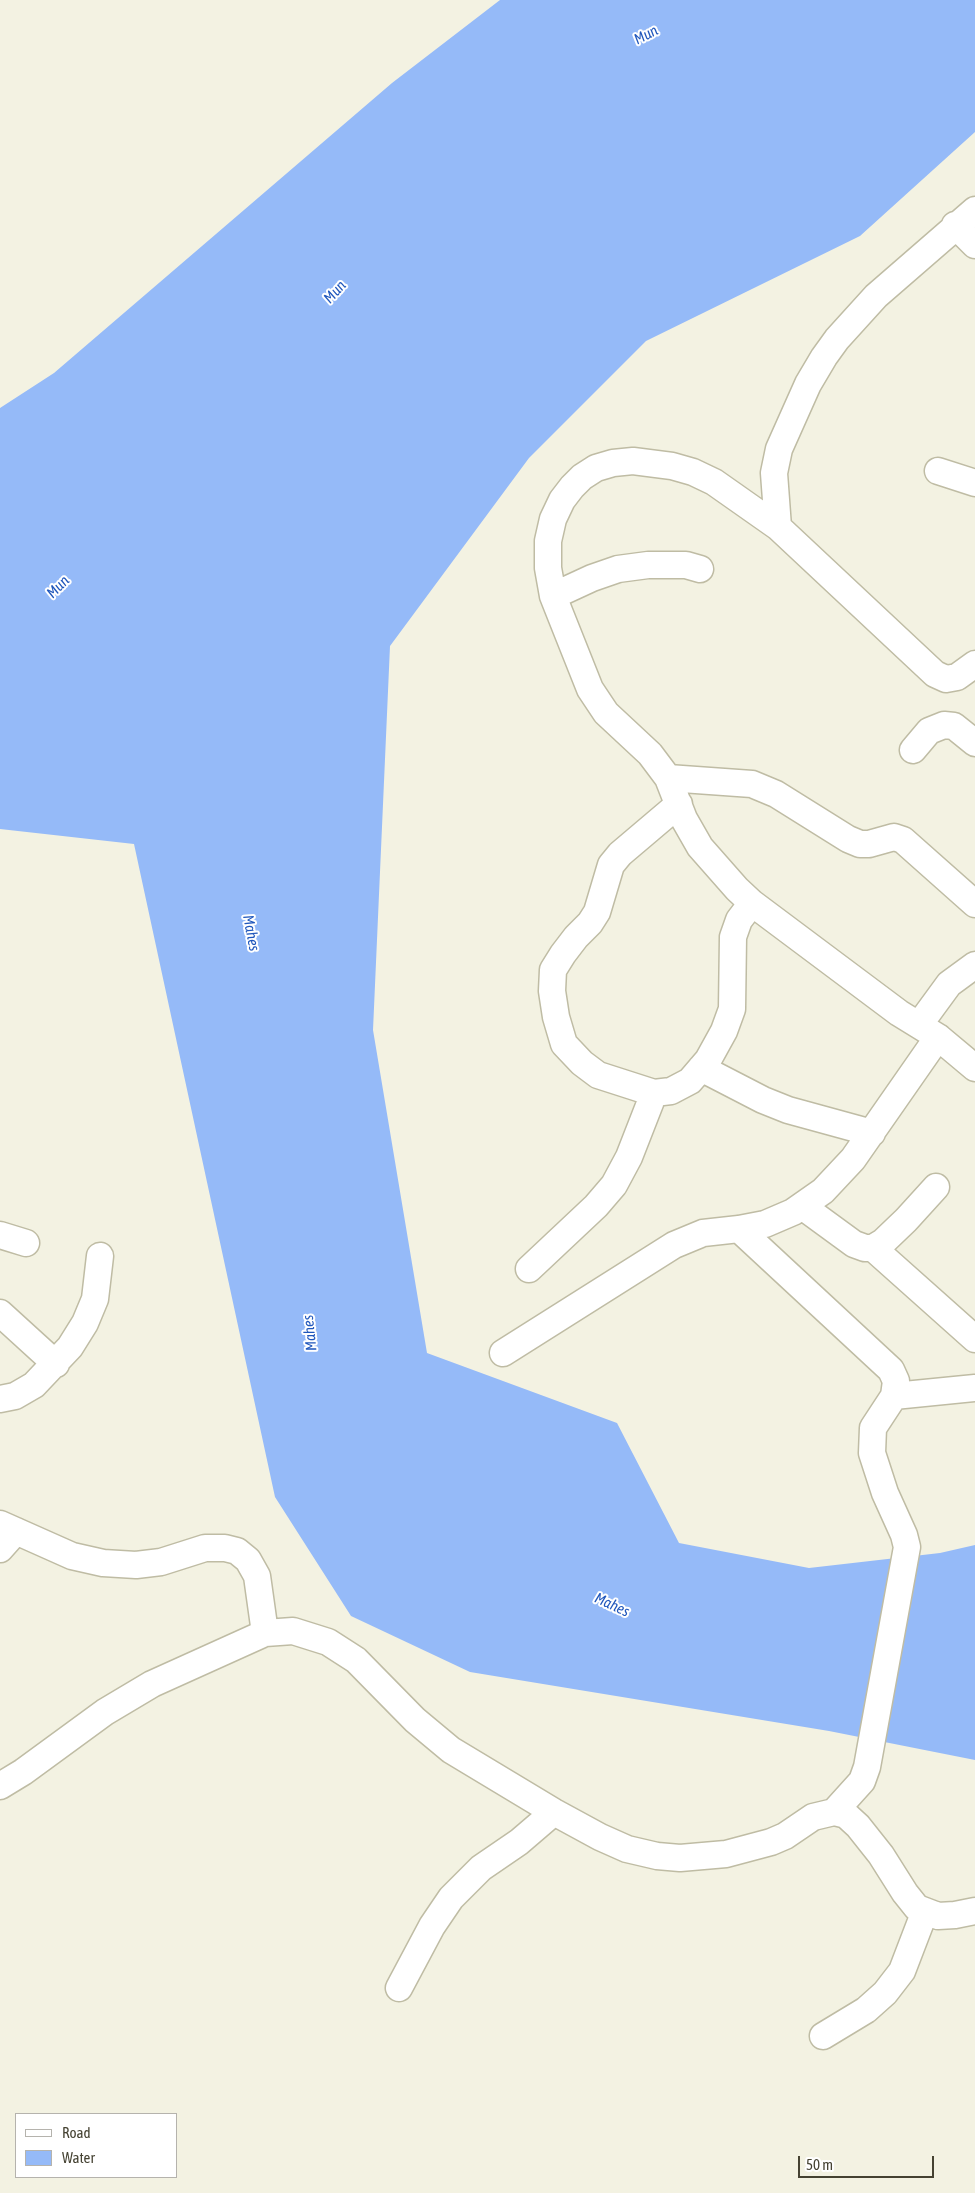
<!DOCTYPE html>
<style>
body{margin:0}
#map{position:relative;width:975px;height:2193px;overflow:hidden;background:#f3f2e2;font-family:"Asap Condensed",sans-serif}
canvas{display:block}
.legend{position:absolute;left:15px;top:2113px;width:162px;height:65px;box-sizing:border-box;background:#fff;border:1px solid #b5b3ad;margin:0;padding:6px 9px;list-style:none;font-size:15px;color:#454232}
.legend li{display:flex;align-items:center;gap:10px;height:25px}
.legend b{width:25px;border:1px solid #b5b3ad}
.scale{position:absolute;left:798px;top:2156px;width:136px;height:22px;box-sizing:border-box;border:2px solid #454232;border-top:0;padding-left:6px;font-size:15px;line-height:18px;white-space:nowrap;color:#454232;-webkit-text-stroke:4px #fff;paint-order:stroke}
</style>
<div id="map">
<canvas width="975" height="2193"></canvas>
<ul class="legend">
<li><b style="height:6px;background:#fff"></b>Road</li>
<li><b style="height:14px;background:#95baf8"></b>Water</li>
</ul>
<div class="scale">50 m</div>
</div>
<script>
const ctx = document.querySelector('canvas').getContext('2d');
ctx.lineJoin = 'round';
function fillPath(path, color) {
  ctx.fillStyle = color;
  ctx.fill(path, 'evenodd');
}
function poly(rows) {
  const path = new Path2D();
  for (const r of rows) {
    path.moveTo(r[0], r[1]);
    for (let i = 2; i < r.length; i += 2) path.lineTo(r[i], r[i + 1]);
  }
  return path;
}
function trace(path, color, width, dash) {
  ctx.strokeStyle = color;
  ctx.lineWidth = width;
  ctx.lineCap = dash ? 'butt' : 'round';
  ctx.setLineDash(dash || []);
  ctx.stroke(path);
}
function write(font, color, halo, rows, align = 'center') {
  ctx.font = font + ' "Asap Condensed",sans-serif';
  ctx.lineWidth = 4;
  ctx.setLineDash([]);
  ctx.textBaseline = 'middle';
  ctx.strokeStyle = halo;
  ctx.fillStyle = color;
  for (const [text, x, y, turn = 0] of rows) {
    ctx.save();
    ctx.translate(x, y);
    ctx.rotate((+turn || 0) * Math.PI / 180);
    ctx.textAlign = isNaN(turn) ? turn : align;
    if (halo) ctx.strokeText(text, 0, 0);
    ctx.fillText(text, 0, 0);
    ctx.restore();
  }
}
const water = poly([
 [500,0,975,0,975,132,860,236,646,341,529,458,390,646,373,1030,427,1353,617,1423,679,1543,809,1568,940,1553,975,1545,975,1760,829,1731,470,1672,351,1616,275,1497,134,844,0,829,0,408,54,373,392,83]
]);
const minor = poly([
 [955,225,975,245],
 [938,471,975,483],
 [778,527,774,473,779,449,808,384,824,357,837,339,876,296,975,210],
 [553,596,592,578,618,569,648,565,686,565,700,569],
 [975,664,957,677,946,679,935,674,778,527,714,482,693,472,672,466,633,461,613,463,596,468,582,477,572,487,562,500,553,519,548,541,548,568,553,596,590,689,606,713,650,754,668,778,684,819,700,847,737,889,752,903,899,1013,938,1037,975,1068],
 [913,750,929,731,944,725,954,726,975,743],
 [668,778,752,784,776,794,848,839,860,844,869,844,894,837,903,840,975,904],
 [679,804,620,854,611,865,597,912,590,923,576,937,563,954,553,970,552,991,556,1017,564,1044,582,1063,598,1075,654,1093,671,1091,690,1081,708,1060,724,1031,732,1009,733,937,739,920,752,903],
 [919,1025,949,984,975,965],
 [701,1068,763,1100,788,1110,872,1133],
 [802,1206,854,1244,865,1248,873,1248,883,1242,906,1220,936,1187],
 [739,1229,891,1370,896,1381,894,1396,873,1428,872,1453,885,1493,904,1535,907,1547,867,1767,862,1781,834,1812],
 [0,1235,26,1243],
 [873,1248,975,1339],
 [529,1269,596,1206,614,1185,629,1157,654,1093],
 [0,1313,56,1364],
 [503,1353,674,1245,703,1233,739,1229,765,1224,793,1212,823,1191,853,1159,938,1037],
 [894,1396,975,1388],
 [0,1399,15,1396,34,1385,70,1347,85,1323,95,1299,100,1256],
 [0,1524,72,1556,103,1563,136,1565,161,1562,205,1548,225,1548,237,1551,248,1560,257,1576,265,1633],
 [0,1549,16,1531],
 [0,1786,23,1772,105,1712,152,1684,265,1633,293,1631,328,1642,356,1660,415,1720,451,1750,554,1812,600,1837,627,1849,657,1856,680,1858,726,1854,771,1842,785,1836,813,1817,834,1812,846,1815,858,1826,881,1855,905,1893,917,1908,938,1916,955,1915,975,1911],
 [399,1988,432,1926,451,1898,481,1868,519,1842,554,1812],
 [823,2036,866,2010,885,1993,902,1971,925,1911]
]);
const waterNames = [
 ["Mun",646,35,-27],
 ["Mun",335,292,-47],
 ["Mun",58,587,-45],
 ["Mahes",251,933,79],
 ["Mahes",310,1333,-96],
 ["Mahes",612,1605,25]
];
fillPath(water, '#95baf8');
trace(minor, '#bfbca4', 29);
trace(minor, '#fff', 26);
write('italic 15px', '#2057bc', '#fff', waterNames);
</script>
